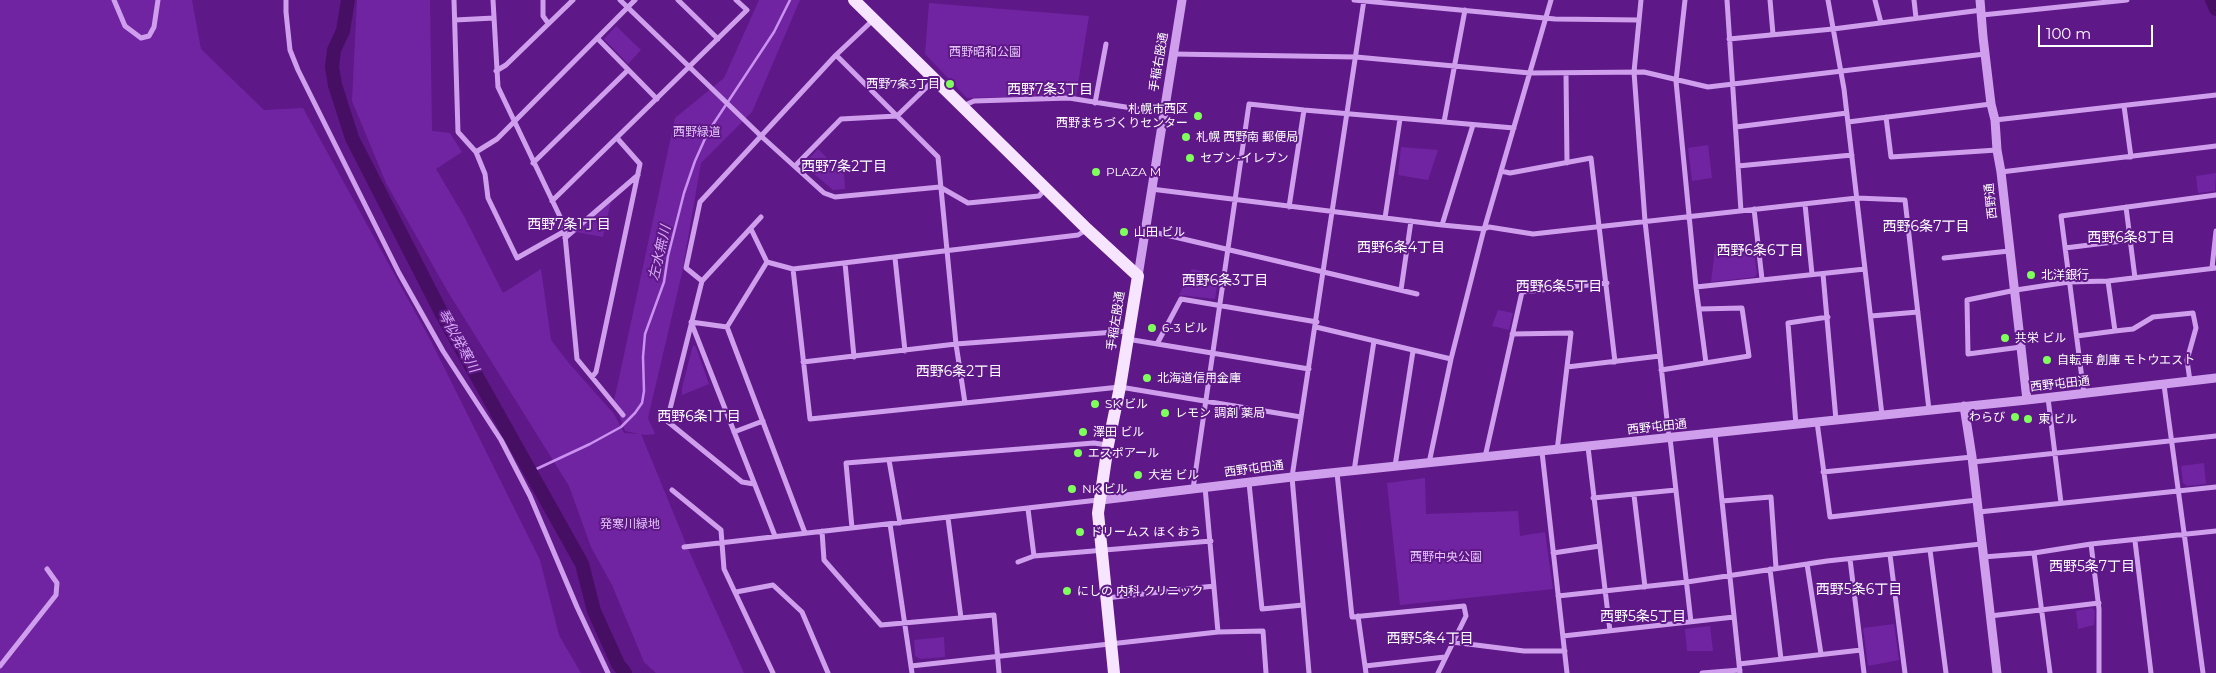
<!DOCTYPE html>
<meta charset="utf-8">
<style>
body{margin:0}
#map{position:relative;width:2216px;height:673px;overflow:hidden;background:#5e1887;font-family:Montserrat,sans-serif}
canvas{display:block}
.scale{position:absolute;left:2038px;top:25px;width:115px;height:22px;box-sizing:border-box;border:2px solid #fff;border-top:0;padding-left:6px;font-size:15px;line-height:18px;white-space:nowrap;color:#fff;-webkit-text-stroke:4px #5e1887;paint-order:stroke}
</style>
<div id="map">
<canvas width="2216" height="673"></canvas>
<div class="scale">100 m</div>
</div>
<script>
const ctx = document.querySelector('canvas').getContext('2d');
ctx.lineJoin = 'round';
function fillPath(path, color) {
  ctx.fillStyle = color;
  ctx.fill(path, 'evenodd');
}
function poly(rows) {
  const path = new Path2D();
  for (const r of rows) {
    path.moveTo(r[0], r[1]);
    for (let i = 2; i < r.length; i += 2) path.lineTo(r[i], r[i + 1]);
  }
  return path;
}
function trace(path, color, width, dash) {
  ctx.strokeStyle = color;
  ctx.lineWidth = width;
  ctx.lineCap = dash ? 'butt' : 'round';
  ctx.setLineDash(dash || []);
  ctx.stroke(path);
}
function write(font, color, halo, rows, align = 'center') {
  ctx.font = font + ' Montserrat,"Noto Sans JP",sans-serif';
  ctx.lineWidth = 4;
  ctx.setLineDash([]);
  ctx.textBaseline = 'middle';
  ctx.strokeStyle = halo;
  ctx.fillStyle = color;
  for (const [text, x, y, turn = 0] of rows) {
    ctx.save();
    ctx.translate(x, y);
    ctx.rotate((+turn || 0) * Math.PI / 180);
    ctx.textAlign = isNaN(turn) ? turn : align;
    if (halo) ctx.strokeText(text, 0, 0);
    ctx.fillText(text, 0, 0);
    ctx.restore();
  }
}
const green = poly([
 [0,0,192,0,201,49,264,110,303,108,431,341,540,560,559,635,581,673,0,673],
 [357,0,430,0,432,131,450,133,462,152,436,169,464,216,503,293,541,269,551,340,568,362,614,414,624,433,641,434,689,551,744,673,656,673,644,662,612,585,591,547,569,486,448,292,386,183,352,101],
 [759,0,800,0,752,112,701,163,682,273,648,418,655,434,645,435,625,431,614,401,675,118,724,78],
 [929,3,1089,16,1076,96,967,98,925,54],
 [616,26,641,50,628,64,604,39],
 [1708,145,1712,178,1692,181,1688,148],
 [1401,147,1438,150,1428,180,1398,175],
 [818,149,838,169,843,156,845,189,833,190,805,166,805,163],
 [2216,173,2215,191,2198,193,2196,176],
 [611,201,603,237,576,232],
 [1753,244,1757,274,1755,277,1711,282,1715,249],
 [1192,269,1209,273,1207,285,1217,286,1215,299,1179,295],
 [1498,310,1513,313,1509,330,1492,326],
 [693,345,696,347,709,384,682,395,682,388],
 [2204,463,2206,484,2187,486,2183,483,2181,466],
 [1425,478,1426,514,1518,511,1520,536,1545,532,1553,589,1400,605,1387,483],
 [2092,608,2095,611,2094,625,2078,629,2076,611],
 [1894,624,1899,660,1868,666,1863,628],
 [1710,626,1713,651,1687,651,1685,629],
 [944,637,945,657,920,659,915,656,914,640]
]);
const stream = poly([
 [530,472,590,444,621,427,635,413,642,403,644,391,643,357,645,334,664,282,668,256,684,193,695,161,708,132,774,32,790,0]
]);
const river = poly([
 [348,0,343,31,334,50,332,67,335,85,352,138,443,316,582,564,594,611,618,664,625,673],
 [2212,0,2216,9]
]);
const minor = poly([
 [114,0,125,26,141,38,149,36,154,27,158,0],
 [286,0,286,12,290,50,298,70,399,273,443,351,501,440,530,496,577,607,608,673],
 [454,0,458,132,476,152,485,174,488,198,517,258,565,231],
 [493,0,498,87,564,225,577,359,623,415],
 [543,0,543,16,548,23],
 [620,0,761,136,824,193,835,197,940,187,968,203,1039,196,1045,189],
 [678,0,718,39],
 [1354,0,1555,19,1639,20],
 [1641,0,1634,72,1645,221,1669,438],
 [1685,0,1676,81,1696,287,1706,363],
 [1727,0,1741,211],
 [1770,0,1773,34],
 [1828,0,1844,89,1882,415],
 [1875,0,1881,23],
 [1914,0,1916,18],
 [1982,15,2127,0],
 [455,20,494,18],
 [597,38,657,99],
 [1729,39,1833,29,1982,10],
 [1173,54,1356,57,1530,73,1644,72,1708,87,1985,54],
 [836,55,938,157,956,344,965,403],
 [496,71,506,65,573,0],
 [1566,73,1567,163],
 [1095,103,1106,44],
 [963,106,974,101,1069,98,1163,113],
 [2124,106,2131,157],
 [1886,117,1891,157,1997,150],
 [1995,120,2216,95],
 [1444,122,1465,10],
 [1848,122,1991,104],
 [1736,127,1847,113],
 [476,152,497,139,635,0],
 [533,163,628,70],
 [795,166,841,119,897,116,934,80],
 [1738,166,1852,155],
 [1501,171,1510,173,1591,158,1615,362],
 [2001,172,2216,146],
 [1151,189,1442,225,1484,229,1489,227,1533,234,1857,198,1905,200,1929,410],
 [552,201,747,10,736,0],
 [1805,204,1812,274],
 [1289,207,1304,110,1514,128],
 [2126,207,2135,278],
 [1754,209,1762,279],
 [1385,218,1400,119],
 [1442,225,1473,125],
 [751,229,767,262,793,269,1078,235,1086,230],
 [1145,230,1417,294],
 [565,238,638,175],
 [2065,248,2130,240],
 [895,258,905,351],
 [1944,258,2009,251],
 [767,262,727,327,691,322,775,536],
 [845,263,854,357],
 [2212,268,2216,231],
 [793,269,810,419,1120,387,1301,417],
 [1823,274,1836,420],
 [702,281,686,268,700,202,836,55,873,20],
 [1696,287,1865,269],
 [1401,290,1411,221],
 [1871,316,1918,312],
 [727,327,805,533],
 [1316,327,1451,359],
 [2115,331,2133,329,2153,317,2193,313,2196,328,2187,360,2190,381],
 [1512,334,1571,333,1557,451],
 [2077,336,2115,331,2108,281],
 [1127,339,1309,369],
 [1157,344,1181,299,1317,322],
 [2021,347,1968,354,1967,300,2016,290,2069,282,2108,281,2216,268],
 [803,362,956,344,1128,331],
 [1567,367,1660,356],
 [1661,370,1749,356,1742,308,1699,309],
 [592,377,596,372,640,164,617,138],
 [2164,385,2203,673],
 [2084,394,2061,216,2216,195],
 [2048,398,2061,503],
 [1817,422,1830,517,1977,500],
 [1796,425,1788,323,1828,317],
 [734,432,763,421],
 [1715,434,1740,673],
 [1670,438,1691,622],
 [1588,447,1610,631],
 [1542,452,1567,673],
 [1485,457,1522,292,1607,283],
 [889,460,900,523],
 [1973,462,2216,436],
 [1429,463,1451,359,1483,233,1551,0],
 [1395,466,1413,351],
 [1354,471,1374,341],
 [1823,472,1972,457],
 [1337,473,1352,617,1464,606,1466,616,1438,673],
 [1249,483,1262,609,1303,605],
 [754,484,742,482,667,421,702,281,761,217],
 [1205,487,1218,632,1263,631,1266,673],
 [1193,489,1249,104,1304,110],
 [672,490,721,530,724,569,773,673],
 [1634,495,1645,587],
 [1593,498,1676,490],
 [1722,501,1771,497,1776,568],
 [1028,509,1034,556],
 [1979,512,2216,487],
 [948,518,961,618],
 [890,524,912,673],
 [852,528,846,463,1094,443,1107,445],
 [822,531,824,560,881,625,994,615,999,673],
 [2135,541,2151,673],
 [2091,544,2099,609,2099,673],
 [684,547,1098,500],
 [1930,550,1946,673],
 [1553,553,1600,546],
 [2034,553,2050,673],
 [1890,555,1905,673],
 [1983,557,2034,553,2091,544,2216,531],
 [1850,559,1864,673],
 [1018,562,1034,556,1211,541],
 [1807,564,1821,654],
 [1770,569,1781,659],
 [736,592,773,585,802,612,828,673],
 [1558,596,1687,582,1827,561,1981,544],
 [1106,598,1214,586],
 [1358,616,1366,673],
 [1990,616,2099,603],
 [1563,636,1734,617],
 [1452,642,1524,651,1565,651],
 [1739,664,1861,650],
 [0,666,56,595,57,583,47,569],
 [911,666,1218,632],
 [1365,666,1445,657],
 [1309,673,1292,477,1364,0],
 [1702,673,1740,670]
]);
const tertiary = poly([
 [1980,0,1983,37,1991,104,1995,120,1997,150,2001,172,2027,400],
 [1138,276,1182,0],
 [1964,406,1972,457,1997,673],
 [1101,500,1292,477,2027,400,2216,378]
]);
const primary = poly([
 [854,0,1087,229,1138,276,1120,387,1108,445,1098,513,1114,673]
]);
const markers = [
 [950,84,5,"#7fff5b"],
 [1198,116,5,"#7fff5b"],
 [1186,137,5,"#7fff5b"],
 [1190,158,5,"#7fff5b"],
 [1096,172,5,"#7fff5b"],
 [1124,232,5,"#7fff5b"],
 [2031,275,5,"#7fff5b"],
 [1152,328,5,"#7fff5b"],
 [2005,338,5,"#7fff5b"],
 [2047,360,5,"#7fff5b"],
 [1147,378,5,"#7fff5b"],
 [1095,404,5,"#7fff5b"],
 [1165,413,5,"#7fff5b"],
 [2015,417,5,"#7fff5b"],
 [2028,419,5,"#7fff5b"],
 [1083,432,5,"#7fff5b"],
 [1078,453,5,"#7fff5b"],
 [1138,475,5,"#7fff5b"],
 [1072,489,5,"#7fff5b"],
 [1080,532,5,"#7fff5b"],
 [1067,591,5,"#7fff5b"]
];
const parkNames = [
 ["西野昭和公園",985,52],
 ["西野緑道",697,132],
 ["発寒川緑地",630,524],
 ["西野中央公園",1446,557]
];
const streetNames = [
 ["手稲右股通",1159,62,-80],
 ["西野通",1991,201,-96],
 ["手稲左股通",1116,321,-81],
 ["西野屯田通",2060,384,-6],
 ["西野屯田通",1657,427,-6],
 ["西野屯田通",1254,469,-7]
];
const poiNames = [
 ["西野7条3丁目",940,84,"right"],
 ["札幌市西区",1188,109,"right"],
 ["西野まちづくりセンター",1188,123,"right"],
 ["札幌 西野南 郵便局",1196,137],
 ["セブン-イレブン",1200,158],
 ["PLAZA M",1106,172],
 ["山田 ビル",1134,232],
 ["北洋銀行",2041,275],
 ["6-3 ビル",1162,328],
 ["共栄 ビル",2015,338],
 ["自転車 創庫 モトウエスト",2057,360],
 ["北海道信用金庫",1157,378],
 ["SK ビル",1105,404],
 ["レモン 調剤 薬局",1175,413],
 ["わらび",2005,417,"right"],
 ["東 ビル",2038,419],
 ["澤田 ビル",1093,432],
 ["エスポアール",1088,453],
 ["大岩 ビル",1148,475],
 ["NK ビル",1082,489],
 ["ドリームス ほくおう",1090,532],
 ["にしの 内科 クリニック",1077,591]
];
const neighbourhoodNames = [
 ["西野7条3丁目",1050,90],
 ["西野7条2丁目",844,167],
 ["西野7条1丁目",569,225],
 ["西野6条7丁目",1926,227],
 ["西野6条8丁目",2131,238],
 ["西野6条4丁目",1401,248],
 ["西野6条6丁目",1760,251],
 ["西野6条3丁目",1225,281],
 ["西野6条5丁目",1559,287],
 ["西野6条2丁目",959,372],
 ["西野6条1丁目",699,417],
 ["西野5条7丁目",2092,567],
 ["西野5条6丁目",1859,590],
 ["西野5条5丁目",1643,617],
 ["西野5条4丁目",1430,639]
];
const waterNames = [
 ["左水無川",660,253,-77],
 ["琴似発寒川",458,341,61]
];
fillPath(green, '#7124a2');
trace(stream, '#ca91f0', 2.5);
trace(river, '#460f64', 14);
trace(minor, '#cf9fed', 5);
trace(tertiary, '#cf9fed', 9);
trace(primary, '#f7e5ff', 12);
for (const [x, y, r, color] of markers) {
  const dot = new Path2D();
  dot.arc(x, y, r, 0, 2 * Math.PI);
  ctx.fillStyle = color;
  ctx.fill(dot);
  trace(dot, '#5e1887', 2);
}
write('12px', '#e5c4fa', '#5e1887', parkNames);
write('12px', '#fff', '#5e1887', streetNames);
write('12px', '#fff', '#5e1887', poiNames, 'left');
write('14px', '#fff', '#5e1887', neighbourhoodNames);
write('italic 14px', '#d7aaf4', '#5e1887', waterNames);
</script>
